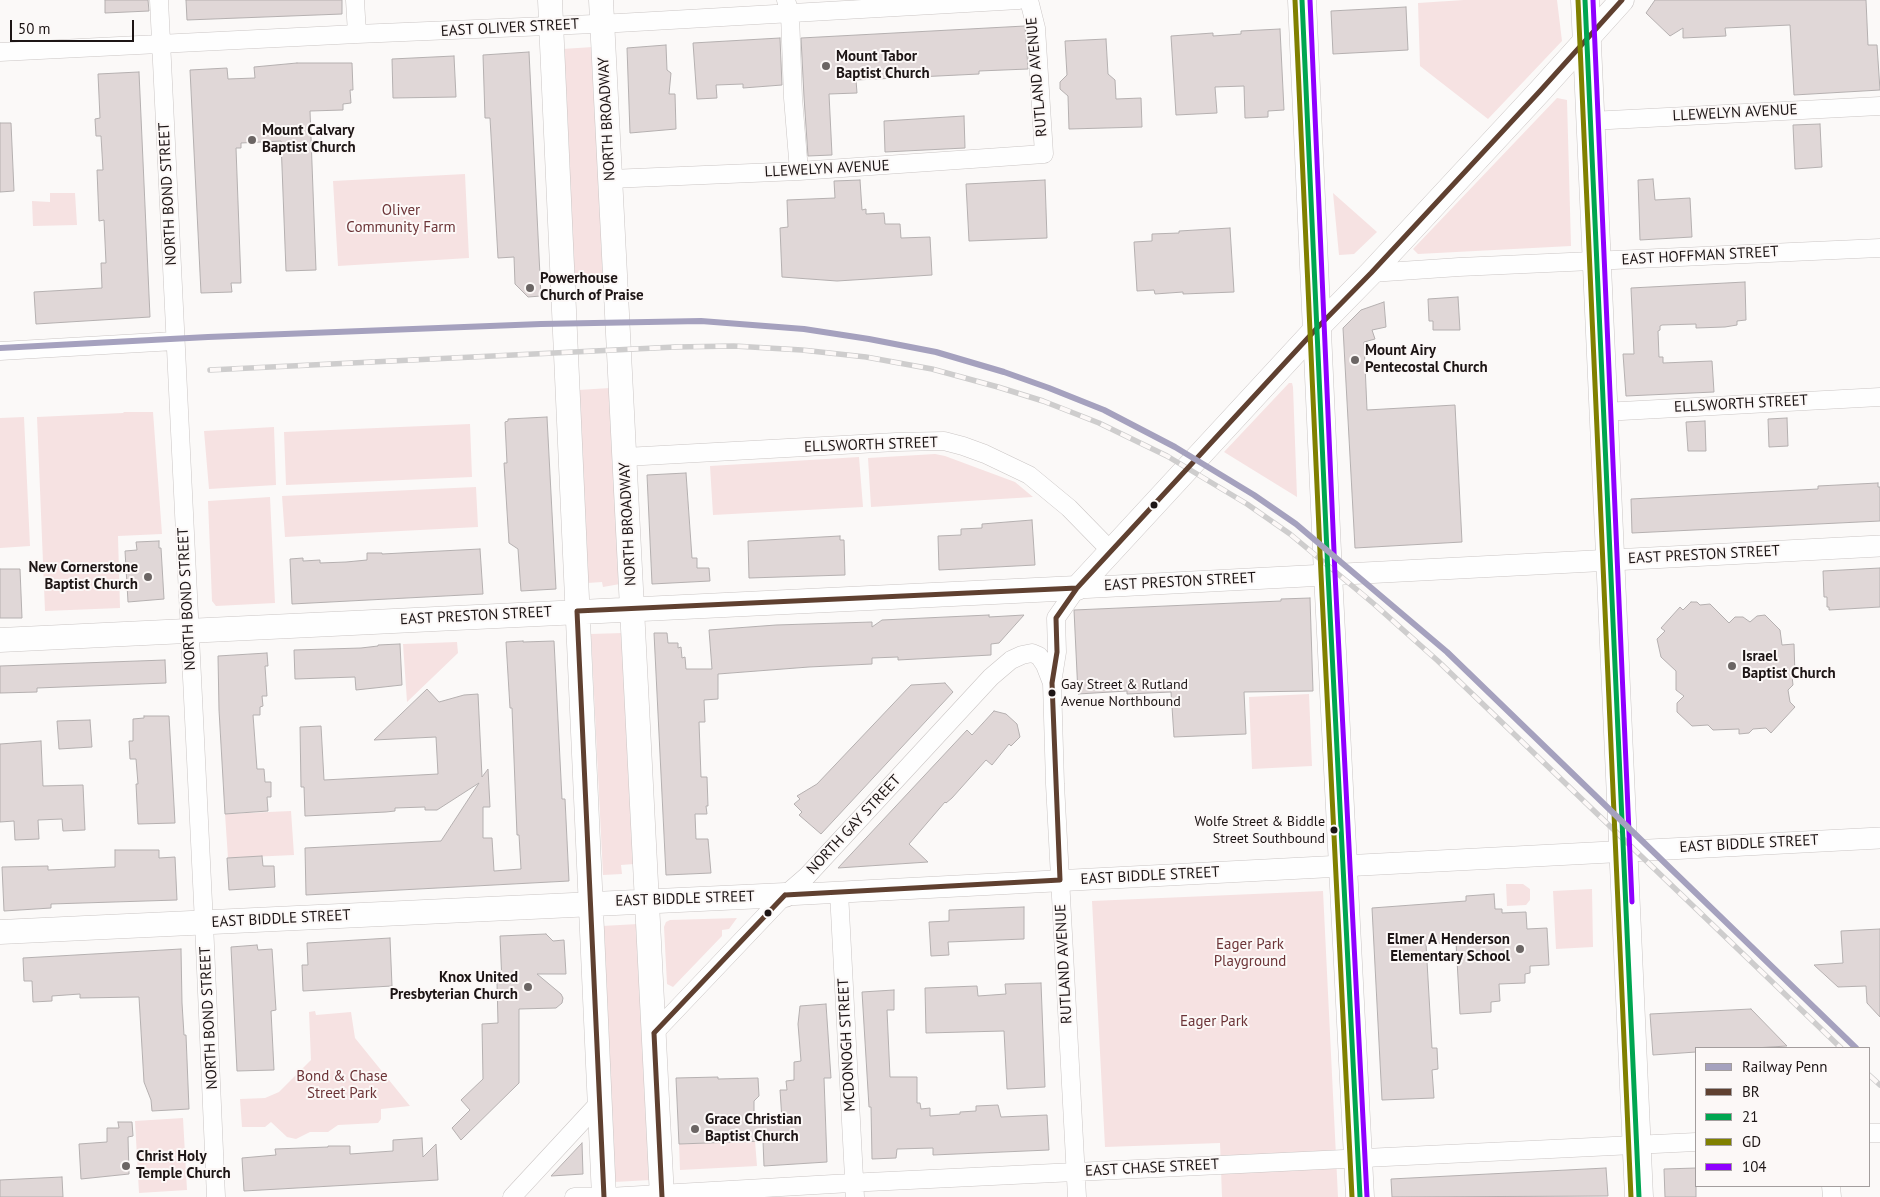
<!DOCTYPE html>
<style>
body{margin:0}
#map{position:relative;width:1880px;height:1197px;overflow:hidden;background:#fbf9f8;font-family:"PT Sans",sans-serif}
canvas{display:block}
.legend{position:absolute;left:1695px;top:1047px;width:175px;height:140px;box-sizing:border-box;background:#fcf8f7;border:1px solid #a39d9d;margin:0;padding:6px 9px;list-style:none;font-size:15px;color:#1d1515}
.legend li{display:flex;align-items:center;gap:10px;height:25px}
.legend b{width:25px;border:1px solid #a39d9d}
.scale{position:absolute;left:10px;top:20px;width:124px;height:22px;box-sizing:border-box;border:2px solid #1d1515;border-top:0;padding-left:6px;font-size:15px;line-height:18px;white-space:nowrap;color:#1d1515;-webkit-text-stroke:4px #fcf8f7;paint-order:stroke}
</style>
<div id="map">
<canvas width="1880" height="1197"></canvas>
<ul class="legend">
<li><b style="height:6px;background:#a5a1be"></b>Railway Penn</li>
<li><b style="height:6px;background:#5f4030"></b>BR</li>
<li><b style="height:6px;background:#00a651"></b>21</li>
<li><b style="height:6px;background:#808000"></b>GD</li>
<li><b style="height:6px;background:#8f00ff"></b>104</li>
</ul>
<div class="scale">50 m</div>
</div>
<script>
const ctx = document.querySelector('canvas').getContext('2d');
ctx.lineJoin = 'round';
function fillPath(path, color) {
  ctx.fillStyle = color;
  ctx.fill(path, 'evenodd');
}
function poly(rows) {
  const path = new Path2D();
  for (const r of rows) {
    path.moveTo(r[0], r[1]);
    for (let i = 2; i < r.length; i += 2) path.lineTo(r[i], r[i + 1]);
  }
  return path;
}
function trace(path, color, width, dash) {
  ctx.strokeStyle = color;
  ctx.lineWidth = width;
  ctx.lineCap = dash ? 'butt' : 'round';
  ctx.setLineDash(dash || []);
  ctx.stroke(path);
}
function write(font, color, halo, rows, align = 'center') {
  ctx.font = font + ' "PT Sans",sans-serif';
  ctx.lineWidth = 4;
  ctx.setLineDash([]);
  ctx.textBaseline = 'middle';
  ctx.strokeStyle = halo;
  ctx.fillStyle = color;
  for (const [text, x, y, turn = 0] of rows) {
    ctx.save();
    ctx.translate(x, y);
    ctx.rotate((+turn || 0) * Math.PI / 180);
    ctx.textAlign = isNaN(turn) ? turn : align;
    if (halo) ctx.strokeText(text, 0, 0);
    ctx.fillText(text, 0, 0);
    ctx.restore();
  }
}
const green = poly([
 [1464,0,1557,0,1562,41,1488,119,1420,66,1418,3],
 [593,47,605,282,575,284,562,49],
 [1557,98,1567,100,1571,246,1418,254,1413,249],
 [465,174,469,258,338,266,333,181],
 [50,193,75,193,77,225,33,226,32,201,50,202],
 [1333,193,1377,232,1354,254,1339,255],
 [1289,383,1292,383,1293,387,1297,497,1224,452],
 [610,388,620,584,603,587,602,582,587,583,578,390],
 [124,412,153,412,162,534,118,536,120,608,45,611,37,417,123,413],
 [24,417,30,546,0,548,0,418],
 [470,424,472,477,286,485,284,432],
 [274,427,276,485,209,489,204,431],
 [935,454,945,456,1015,482,1033,497,871,507,868,458],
 [859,457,863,507,713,515,710,466],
 [476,487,478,527,285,537,282,496],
 [270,497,275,603,216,606,212,601,208,501],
 [622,633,634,864,621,865,622,874,603,875,591,634],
 [457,642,458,653,407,702,403,644],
 [1309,694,1312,766,1252,769,1249,697],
 [291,811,294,855,228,858,225,814],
 [1506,884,1523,884,1530,889,1530,900,1526,905,1507,906],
 [1592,889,1593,947,1556,949,1553,891],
 [1323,891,1338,1197,1222,1197,1220,1143,1105,1147,1092,901],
 [737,918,729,929,722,930,722,936,673,987,667,984,664,927,666,922,670,920],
 [638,924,651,1180,614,1182,602,926],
 [315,1011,316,1015,351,1012,355,1038,410,1106,381,1109,381,1119,378,1123,338,1125,328,1132,310,1132,296,1139,287,1137,271,1122,265,1127,242,1127,240,1099,265,1098,279,1092,311,1060,309,1012],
 [183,1118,187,1190,139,1193,135,1121],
 [755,1141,757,1166,680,1170,679,1144]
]);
const building = poly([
 [105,0,148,0,149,11,105,13,105,0],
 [186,0,342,0,342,14,187,20,186,0],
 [1655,0,1866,0,1868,45,1877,45,1880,90,1794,95,1790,25,1725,28,1726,36,1683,38,1683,28,1670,36,1646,13,1655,0],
 [1406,7,1408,50,1333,54,1331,11,1406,7],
 [1025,26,1028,69,979,71,979,74,856,80,857,93,829,94,832,155,808,156,804,97,801,38,1025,26],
 [1280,29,1284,110,1268,111,1268,117,1245,118,1244,86,1215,87,1217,113,1176,115,1171,36,1213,33,1213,36,1241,34,1241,31,1280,29],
 [780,38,782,85,743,88,743,84,716,85,717,98,697,99,693,43,780,38],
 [1106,39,1108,74,1115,80,1116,99,1141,98,1142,127,1069,129,1068,96,1060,89,1060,82,1067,75,1065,41,1106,39],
 [666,45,667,70,671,73,669,94,675,94,676,129,630,133,627,48,666,45],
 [529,52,541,296,528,297,515,284,514,257,498,258,490,118,485,118,483,55,529,52],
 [454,56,456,97,393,98,392,59,454,56],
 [297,63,352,63,353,90,350,90,351,103,343,104,343,110,310,111,316,270,286,271,281,141,241,143,241,148,236,148,241,283,231,283,232,292,201,293,190,70,227,68,228,79,255,78,254,67,297,63],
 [139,72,150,317,36,324,34,292,102,288,101,263,106,263,104,220,99,221,97,170,103,170,101,136,96,136,95,119,100,118,98,74,139,72],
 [964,116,965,148,885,152,884,121,964,116],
 [0,123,11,123,14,191,0,192,0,123],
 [1820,124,1822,167,1795,169,1793,125,1820,124],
 [1653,179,1655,200,1690,198,1692,237,1640,240,1638,180,1653,179],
 [860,180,862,210,866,209,866,214,884,213,885,224,900,224,901,238,930,237,932,275,837,281,782,277,780,228,788,227,787,200,835,198,834,181,860,180],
 [1045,180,1047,238,969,241,966,184,1045,180],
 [1230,228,1234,292,1183,294,1183,292,1155,294,1154,290,1137,291,1134,242,1152,241,1152,234,1179,233,1179,231,1230,228],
 [1745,282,1746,320,1737,321,1737,325,1725,327,1696,328,1696,324,1662,325,1660,326,1660,330,1658,331,1659,357,1663,357,1663,363,1712,361,1714,392,1626,396,1623,354,1634,354,1631,288,1745,282],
 [1458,297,1460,330,1433,330,1433,321,1429,321,1428,299,1458,297],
 [1384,302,1386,327,1372,330,1375,339,1364,342,1367,410,1455,405,1462,542,1355,548,1343,328,1361,310,1384,302],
 [547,417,556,589,521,591,518,549,509,543,504,463,507,463,505,422,508,421,508,419,547,417],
 [1787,418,1788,446,1769,447,1768,419,1787,418],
 [1705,421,1706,451,1688,451,1686,422,1705,421],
 [686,473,692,558,697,558,697,568,709,568,710,581,652,584,647,475,686,473],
 [1878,483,1878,487,1880,487,1880,521,1632,533,1631,499,1818,489,1818,486,1878,483],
 [1032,520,1035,565,939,570,938,536,961,535,961,529,982,528,982,524,1032,520],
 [840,536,840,540,844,540,845,575,749,578,748,541,840,536],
 [159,541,159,548,161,548,164,599,128,602,125,551,137,550,136,542,159,541],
 [480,549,483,594,292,604,290,559,303,558,303,561,320,560,320,563,346,562,367,560,367,553,382,553,382,554,480,549],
 [1880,568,1880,607,1829,610,1829,607,1827,607,1827,597,1824,597,1823,571,1880,568],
 [0,569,20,569,22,618,0,618,0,569],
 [1310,598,1313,691,1244,692,1246,734,1174,737,1171,692,1127,694,1127,691,1078,694,1074,610,1281,601,1281,599,1310,598],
 [1691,602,1697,602,1700,605,1710,604,1729,623,1735,617,1743,617,1750,622,1757,616,1765,615,1780,630,1782,645,1794,644,1795,676,1792,676,1793,685,1788,690,1790,702,1795,707,1771,733,1766,728,1753,729,1749,733,1739,734,1739,729,1713,730,1708,725,1692,726,1677,712,1677,703,1684,696,1676,690,1676,671,1661,657,1657,639,1665,631,1661,628,1680,607,1683,610,1691,602],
 [989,615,989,617,1024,615,999,643,991,644,991,655,898,660,898,657,872,658,872,664,809,667,718,674,718,699,704,700,705,722,699,722,701,777,707,777,708,806,706,806,707,814,695,814,696,839,708,839,711,873,666,875,654,633,667,633,668,643,678,643,678,648,681,647,682,658,685,657,686,669,712,669,709,630,776,625,872,622,872,627,882,620,989,615],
 [523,641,523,642,554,641,562,799,565,799,569,881,306,895,305,848,441,841,479,783,437,810,425,810,425,807,395,808,395,811,386,812,305,816,304,787,301,787,300,727,321,726,324,780,438,774,436,737,374,740,427,689,439,702,464,695,478,694,482,777,488,769,490,807,483,807,483,838,492,838,494,871,521,869,519,835,517,835,512,708,510,708,506,642,523,641],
 [400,644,402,685,356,690,355,677,295,679,294,650,361,648,378,646,378,645,400,644],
 [267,653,268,666,265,666,267,696,262,696,263,706,260,707,260,715,253,715,257,769,264,769,265,782,271,782,271,797,267,797,268,811,225,814,219,710,218,656,267,653],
 [165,660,166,683,37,688,37,692,0,693,0,666,165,660],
 [945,683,953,692,821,834,799,815,802,812,794,804,800,799,797,796,817,784,911,685,945,683],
 [994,711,1006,714,1017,724,1020,737,1011,746,1009,744,992,765,986,760,952,798,946,803,945,802,909,844,928,862,838,868,967,730,972,735,994,711],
 [144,716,169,716,175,823,138,824,136,784,138,784,136,759,130,759,129,741,133,741,133,719,144,718,144,716],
 [90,720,92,747,59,749,57,721,90,720],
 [41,741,43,786,83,785,85,830,63,831,62,819,38,820,39,839,15,840,14,821,0,822,0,744,41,741],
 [115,850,159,850,159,858,175,857,177,900,51,904,51,908,4,911,2,867,48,866,48,870,115,867,115,850],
 [262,856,263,866,274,866,275,887,229,890,227,858,262,856],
 [1494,894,1495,909,1502,909,1502,913,1526,912,1527,929,1547,928,1549,965,1530,966,1530,973,1525,974,1525,983,1499,984,1500,1001,1491,1002,1491,1012,1460,1014,1456,942,1426,944,1432,1048,1437,1048,1438,1069,1432,1070,1434,1098,1382,1100,1372,908,1466,901,1466,896,1494,894],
 [1024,907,1024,939,948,942,949,955,931,956,929,922,949,921,949,910,1024,907],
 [1880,929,1880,1017,1867,1003,1866,986,1838,987,1814,965,1843,963,1841,931,1880,929],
 [546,934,553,941,564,940,566,974,537,974,561,994,563,998,562,1003,556,1008,519,1009,519,1083,461,1140,452,1128,470,1110,461,1100,483,1079,482,1024,498,1023,497,983,502,983,500,936,546,934],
 [390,938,392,986,303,991,302,965,308,965,307,943,390,938],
 [257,945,258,950,272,949,276,1010,271,1011,274,1070,237,1071,231,947,257,945],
 [181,949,182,1003,184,1035,186,1035,189,1109,152,1111,151,1100,144,1082,139,997,80,998,80,994,52,996,52,1001,33,1002,32,981,24,981,23,958,181,949],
 [1041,983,1045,1087,1007,1089,1004,1031,926,1033,925,988,977,986,978,996,1006,994,1005,984,1041,983],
 [894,990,894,1010,887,1010,890,1077,917,1077,917,1103,920,1103,921,1109,930,1108,930,1116,960,1114,960,1112,976,1111,976,1106,998,1105,1001,1117,1047,1115,1049,1150,933,1155,933,1148,897,1149,896,1158,872,1159,871,1107,869,1107,862,992,894,990],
 [826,1004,831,1078,824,1078,827,1162,764,1166,763,1141,679,1144,676,1078,718,1077,718,1079,758,1078,759,1096,754,1101,754,1122,782,1120,780,1090,787,1090,786,1081,794,1080,794,1062,801,1061,798,1024,800,1006,826,1004],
 [1751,1009,1787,1046,1754,1048,1696,1048,1696,1052,1653,1055,1650,1014,1751,1009],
 [118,1122,132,1122,133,1136,128,1137,129,1174,81,1179,79,1144,107,1142,107,1128,119,1128,118,1122],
 [422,1138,423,1157,436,1144,438,1180,244,1191,242,1158,276,1155,275,1149,328,1147,328,1146,350,1146,350,1154,393,1151,393,1140,422,1138],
 [582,1143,583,1174,551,1176,582,1143],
 [1606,1168,1608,1196,1392,1197,1391,1179,1606,1168],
 [1696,1168,1696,1197,1665,1197,1664,1169,1696,1168],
 [62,1177,63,1197,0,1197,0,1180,62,1177]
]);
const minor = poly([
 [159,0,204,923,216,1197],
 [355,0,357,34],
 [786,0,790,14,793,98,799,171],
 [0,52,357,34,618,23,1019,0],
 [1590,121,1880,106],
 [610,179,799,171,1044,154,1036,28,1029,0],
 [1371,273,1459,267,1880,248],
 [0,351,175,341],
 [1603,412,1880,397],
 [625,457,896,442,944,441,963,446,985,454,1029,475,1069,508,1111,551],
 [839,892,855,1197],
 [654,1033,785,895,807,876,991,677,1011,660,1022,655,1032,653,1039,656,1045,665,1052,683],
 [1869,1133,1880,1133],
 [1831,1186,1832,1197],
 [512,1197,599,1103],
 [574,1197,594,1197],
 [608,1197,868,1182,1696,1142],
 [1077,1197,1055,784,1052,683,1057,652,1056,618,1077,588]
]);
const tertiary = poly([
 [1077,588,1880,546],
 [785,895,1880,838]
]);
const secondary = poly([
 [550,0,604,1197],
 [601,0,662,1197],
 [0,640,1077,588,1318,327,1371,273,1540,91,1622,0],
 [0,932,785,895]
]);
const primary = poly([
 [1302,0,1328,574,1360,1197],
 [1585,0,1639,1197]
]);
const rail = poly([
 [210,370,675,347,734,346,802,350,866,357,932,369,998,387,1043,401,1099,423,1167,456,1247,504,1290,534,1374,604,1438,661,1841,1048],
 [1869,1075,1880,1085]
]);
const bus1 = poly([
 [577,611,604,1197],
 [577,611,1077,588],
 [1060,880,1052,683,1057,652,1056,618,1077,588,1318,327,1371,273,1540,91,1622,0],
 [785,895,1060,880],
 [654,1033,785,895],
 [654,1033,662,1197]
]);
const bus2 = poly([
 [1302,0,1328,574,1360,1197],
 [1585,0,1639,1197]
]);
const bus3 = poly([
 [1295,0,1321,574,1352,1197],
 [1578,0,1631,1197]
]);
const bus4 = poly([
 [1310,0,1335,574,1367,1197],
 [1593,0,1632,902]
]);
const rail1 = poly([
 [0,348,208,337,541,324,701,321,804,329,869,339,936,352,1004,372,1049,388,1104,410,1175,447,1254,495,1296,524,1447,652,1856,1048]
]);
const markers = [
 [826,66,5,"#6b6564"],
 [252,140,5,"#6b6564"],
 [530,288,5,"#6b6564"],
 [1355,360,5,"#6b6564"],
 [1154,505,4.5,"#1d1515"],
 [148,577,5,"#6b6564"],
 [1732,666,5,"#6b6564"],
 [1052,693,4.5,"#1d1515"],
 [1334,830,4.5,"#1d1515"],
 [768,913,4.5,"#1d1515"],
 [1520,949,5,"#6b6564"],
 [528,987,5,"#6b6564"],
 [695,1129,5,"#6b6564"],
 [126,1166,5,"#6b6564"]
];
const busNames = [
 ["Gay Street & Rutland",1061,685],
 ["Avenue Northbound",1061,702],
 ["Wolfe Street & Biddle",1325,822,"right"],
 ["Street Southbound",1325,839,"right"]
];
const streetNames = [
 ["EAST OLIVER STREET",510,28,-3],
 ["RUTLAND AVENUE",1037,77,-95],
 ["LLEWELYN AVENUE",1735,113,-3],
 ["NORTH BROADWAY",607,119,-93],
 ["LLEWELYN AVENUE",827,169,-3],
 ["NORTH BOND STREET",168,194,-93],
 ["EAST HOFFMAN STREET",1700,256,-3],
 ["ELLSWORTH STREET",1741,404,-3],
 ["ELLSWORTH STREET",871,445,-2],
 ["NORTH BROADWAY",628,524,-93],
 ["EAST PRESTON STREET",1704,555,-3],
 ["EAST PRESTON STREET",1180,582,-3],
 ["NORTH BOND STREET",187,599,-93],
 ["EAST PRESTON STREET",476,616,-3],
 ["NORTH GAY STREET",854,825,-47],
 ["EAST BIDDLE STREET",1749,844,-3],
 ["EAST BIDDLE STREET",1150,876,-3],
 ["EAST BIDDLE STREET",685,899,-2],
 ["EAST BIDDLE STREET",281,919,-3],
 ["RUTLAND AVENUE",1064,964,-93],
 ["NORTH BOND STREET",209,1018,-93],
 ["MCDONOGH STREET",847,1045,-93],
 ["EAST CHASE STREET",1152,1168,-3]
];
const poiNames = [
 ["Mount Tabor",836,57],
 ["Baptist Church",836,74],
 ["Mount Calvary",262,131],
 ["Baptist Church",262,148],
 ["Powerhouse",540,279],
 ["Church of Praise",540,296],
 ["Mount Airy",1365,351],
 ["Pentecostal Church",1365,368],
 ["New Cornerstone",138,568,"right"],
 ["Baptist Church",138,585,"right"],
 ["Israel",1742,657],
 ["Baptist Church",1742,674],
 ["Elmer A Henderson",1510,940,"right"],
 ["Elementary School",1510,957,"right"],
 ["Knox United",518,978,"right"],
 ["Presbyterian Church",518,995,"right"],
 ["Grace Christian",705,1120],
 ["Baptist Church",705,1137],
 ["Christ Holy",136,1157],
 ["Temple Church",136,1174]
];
const parkNames = [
 ["Oliver",401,211],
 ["Community Farm",401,228],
 ["Eager Park",1250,945],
 ["Playground",1250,962],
 ["Eager Park",1214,1022],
 ["Bond & Chase",342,1077],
 ["Street Park",342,1094]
];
fillPath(green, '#f6e2e2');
fillPath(building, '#e0d7d7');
trace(building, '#b5b0b0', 1);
trace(minor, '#cac5c4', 19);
trace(tertiary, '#cac5c4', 22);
trace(secondary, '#cac5c4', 25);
trace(primary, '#cac5c4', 29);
trace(minor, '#fefefe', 18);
trace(tertiary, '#fefefe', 21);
trace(secondary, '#fefefe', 24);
trace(primary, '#fefefe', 28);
trace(rail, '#cecdcd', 5.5);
trace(rail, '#fcf8f7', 4, [11]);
trace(bus1, '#5f4030', 5);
trace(bus2, '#00a651', 5);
trace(bus3, '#808000', 5);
trace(bus4, '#8f00ff', 5);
trace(rail1, '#a5a1be', 6);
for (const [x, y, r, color] of markers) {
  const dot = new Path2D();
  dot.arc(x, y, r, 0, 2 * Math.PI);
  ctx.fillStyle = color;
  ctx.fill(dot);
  trace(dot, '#fcf8f7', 2);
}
write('14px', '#1d1515', '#fcf8f7', busNames, 'left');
write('15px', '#1d1515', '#fcf8f7', streetNames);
write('bold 15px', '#1d1515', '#fcf8f7', poiNames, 'left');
write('15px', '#6c3437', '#fcf8f7', parkNames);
</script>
